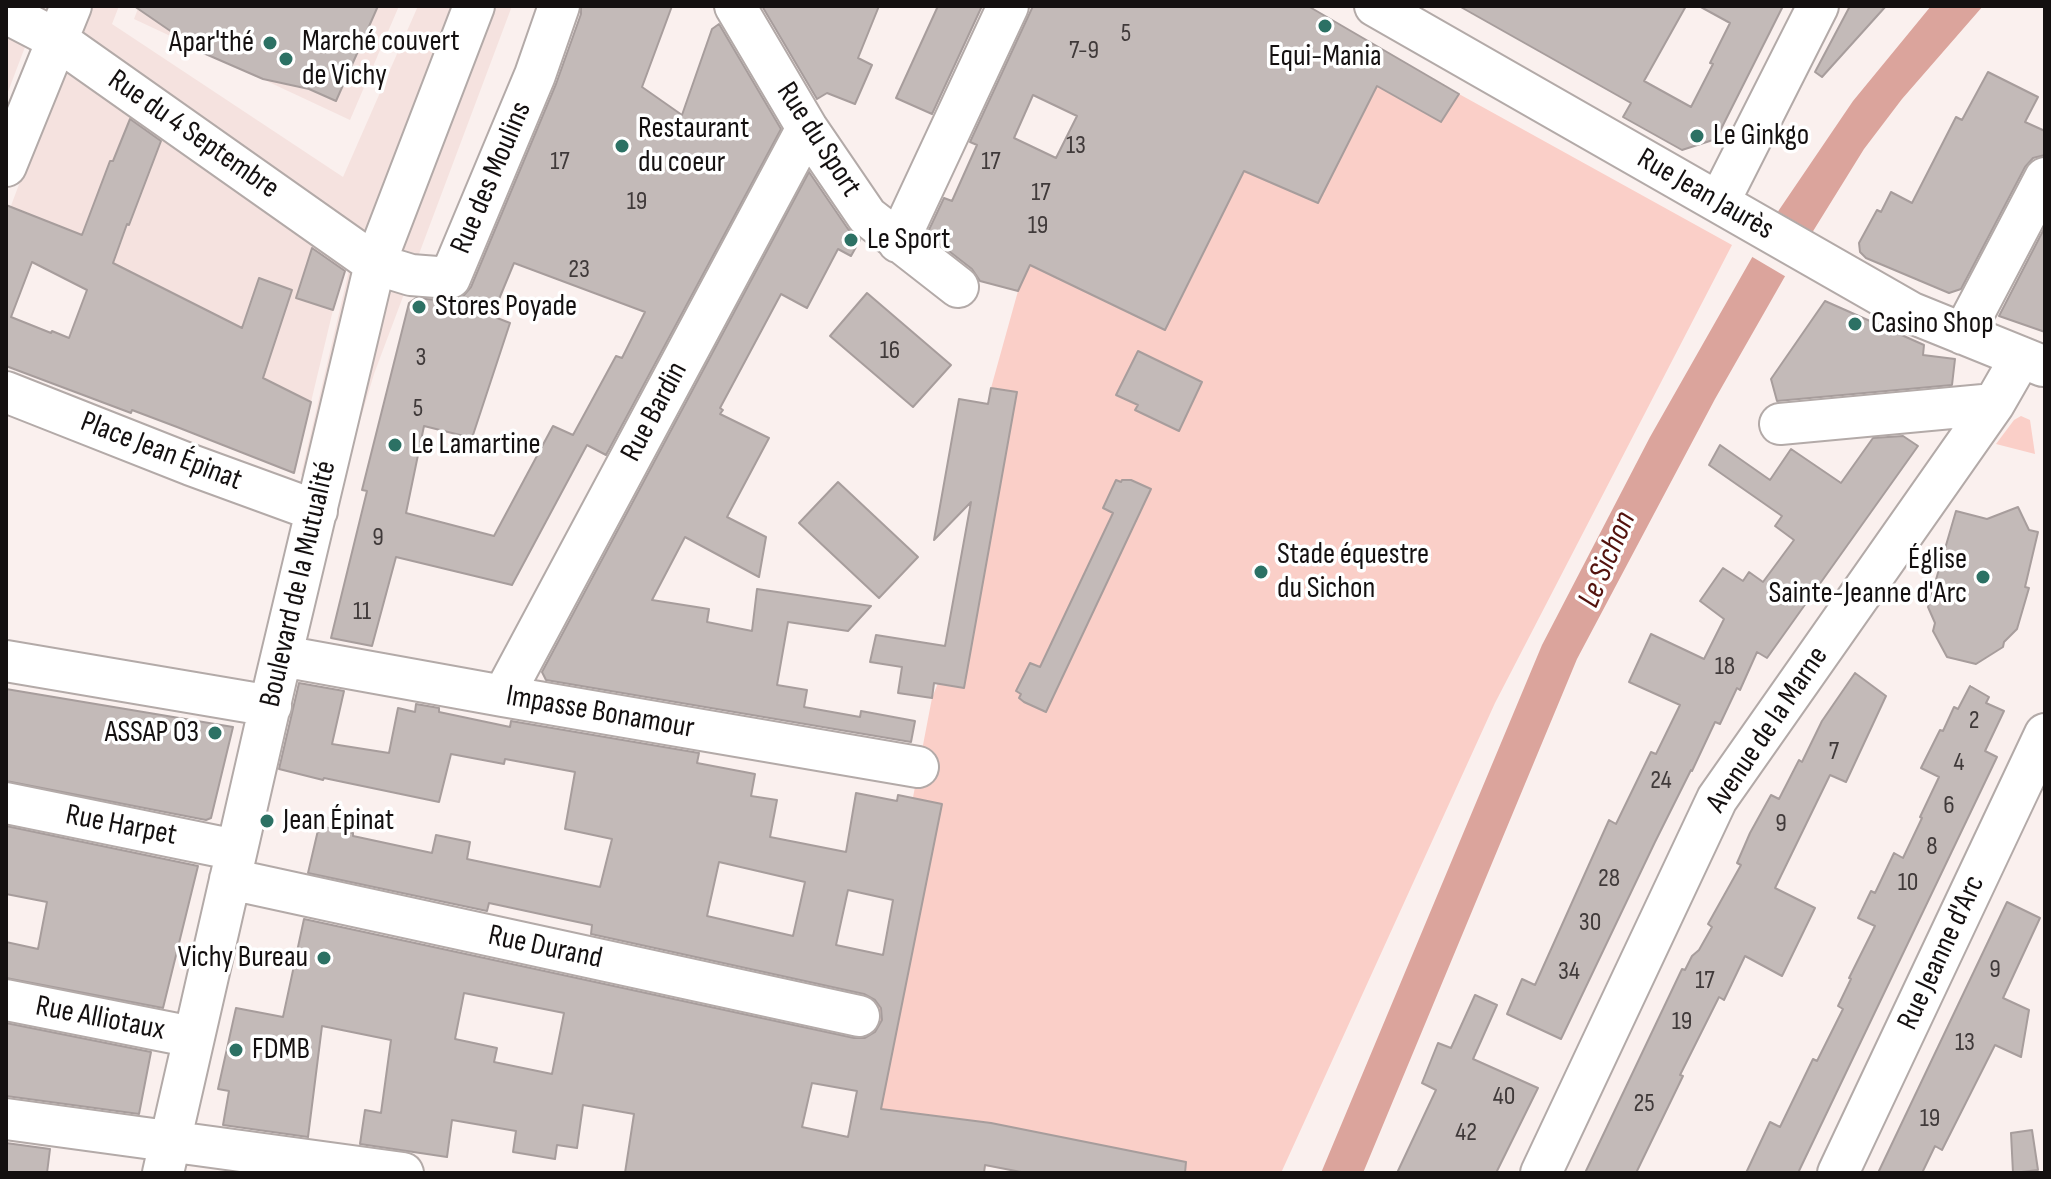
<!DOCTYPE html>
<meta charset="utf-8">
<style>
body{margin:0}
#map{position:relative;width:2051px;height:1179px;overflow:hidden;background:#faf0ee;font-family:"Sofia Sans Condensed",sans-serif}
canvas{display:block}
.frame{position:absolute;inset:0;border:8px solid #141010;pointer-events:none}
</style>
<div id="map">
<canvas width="2051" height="1179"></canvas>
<div class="frame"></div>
</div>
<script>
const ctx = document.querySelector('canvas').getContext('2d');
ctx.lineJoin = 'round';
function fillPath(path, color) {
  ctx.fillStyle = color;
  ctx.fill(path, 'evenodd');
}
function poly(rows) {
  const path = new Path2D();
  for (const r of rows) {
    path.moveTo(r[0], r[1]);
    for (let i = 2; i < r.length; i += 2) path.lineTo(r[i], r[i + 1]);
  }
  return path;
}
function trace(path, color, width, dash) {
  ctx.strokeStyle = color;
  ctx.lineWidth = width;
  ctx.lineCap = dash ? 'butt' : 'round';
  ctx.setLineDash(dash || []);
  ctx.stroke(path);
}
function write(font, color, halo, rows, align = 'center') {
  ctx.font = font + ' "Sofia Sans Condensed",sans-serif';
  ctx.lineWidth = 7;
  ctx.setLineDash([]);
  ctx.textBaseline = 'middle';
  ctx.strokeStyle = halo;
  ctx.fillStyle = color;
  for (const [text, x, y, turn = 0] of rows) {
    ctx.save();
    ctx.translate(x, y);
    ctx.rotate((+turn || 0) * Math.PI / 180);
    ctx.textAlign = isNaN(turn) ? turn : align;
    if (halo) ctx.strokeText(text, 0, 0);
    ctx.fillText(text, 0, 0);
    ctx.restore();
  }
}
const built = poly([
 [70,6,119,6,112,24,343,177,418,6,512,6,374,374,339,491,301,475,351,262,49,57],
 [139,6,399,6,350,120,134,19],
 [6,36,25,47,6,97],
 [62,70,347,267,333,310,311,402,6,249,6,219]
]);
const green = poly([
 [1308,6,1459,94,1732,245,1495,703,1281,1173,1178,1173,1180,1161,1154,1155,1026,1173,986,1166,984,1173,849,1173,854,1138,848,1137,932,698,938,683,991,388,1018,291,1108,107],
 [2021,416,2030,420,2035,454,1996,444,2014,420]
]);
const water = poly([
 [1931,6,1983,6,1902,99,1864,149,1784,278,1715,399,1577,659,1363,1173,1321,1173,1542,645,1650,437,1779,210,1853,101]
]);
const pier = poly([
 [1775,210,1815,233,1788,278,1749,255]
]);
const building = poly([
 [134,6,378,6,336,101,309,89,263,79,201,52,134,6],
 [581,6,672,6,642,87,682,115,712,29,719,24,781,129,606,455,587,445,512,585,396,557,372,646,331,638,367,491,362,490,409,303,416,298,458,302,471,287,556,84,581,14,581,6],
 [514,263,645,312,622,358,616,356,573,435,553,426,494,536,406,513,424,426,472,438,510,323,492,316,514,263],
 [762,6,879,6,858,58,872,65,855,104,827,93,817,99,762,6],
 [938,6,982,6,932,114,896,98,938,6],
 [1033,6,1308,6,1459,94,1441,122,1377,86,1318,203,1244,171,1165,330,1030,265,1018,291,980,281,972,269,927,234,944,198,952,201,977,145,970,142,1033,6],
 [1033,95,1077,116,1056,158,1014,138,1033,95],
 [1459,6,1686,6,1644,81,1691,107,1713,64,1710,63,1730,23,1699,6,1783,6,1716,139,1682,150,1623,117,1631,103,1459,6],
 [1850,6,1886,6,1822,77,1815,72,1850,6],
 [1988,72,2038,97,2025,122,2045,131,2045,155,2033,158,2025,167,1961,289,1949,293,1866,258,1860,252,1859,243,1877,210,1881,212,1891,192,1912,203,1956,117,1962,120,1988,72],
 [130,119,161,141,129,225,127,224,113,263,242,328,259,278,292,290,263,378,311,402,294,473,177,427,132,410,131,413,6,366,6,205,82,235,110,161,113,161,130,119],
 [32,262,87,290,69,338,52,331,51,333,11,317,32,262],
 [809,172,848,229,860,240,851,256,838,249,807,308,781,294,720,408,723,410,720,414,769,438,727,517,766,537,759,577,685,537,652,600,709,609,707,622,752,631,757,589,871,606,848,631,788,622,777,685,807,690,804,707,860,717,861,711,915,721,911,742,546,680,542,672,809,172],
 [2045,227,2045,332,1999,316,2045,227],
 [312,248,345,271,333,310,296,298,312,248],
 [867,293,951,365,913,407,830,336,867,293],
 [1825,301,1924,345,1923,355,1955,359,1952,385,1777,401,1771,379,1825,301],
 [1138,351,1202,382,1179,431,1135,410,1138,405,1116,395,1138,351],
 [991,388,1017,392,964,688,934,683,932,698,898,693,902,667,870,662,876,635,945,646,971,502,934,540,959,399,988,404,991,388],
 [1903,436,1918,446,1767,658,1757,652,1740,690,1737,688,1720,724,1715,722,1692,771,1691,770,1655,842,1561,1039,1507,1014,1522,979,1535,985,1609,820,1616,824,1651,752,1656,754,1680,705,1629,682,1651,634,1704,659,1724,619,1700,601,1723,568,1743,581,1749,572,1763,582,1794,540,1775,526,1782,516,1709,465,1720,445,1770,480,1791,449,1841,483,1873,438,1903,436],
 [1116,480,1121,482,1122,480,1131,480,1151,489,1046,712,1024,702,1019,698,1021,694,1016,691,1030,663,1040,667,1113,513,1103,508,1116,480],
 [838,482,918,557,879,598,799,523,838,482],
 [2018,507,2029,530,2038,532,2025,587,2029,588,2017,629,2004,642,2003,647,1976,664,1947,657,1933,631,1935,623,1928,607,1956,511,1987,519,2018,507],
 [1855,673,1886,696,1846,782,1830,775,1775,888,1815,908,1782,976,1745,956,1724,1000,1719,997,1680,1075,1683,1076,1636,1173,1585,1173,1682,969,1685,970,1692,956,1699,950,1712,927,1708,924,1741,865,1737,863,1750,833,1771,795,1779,799,1799,760,1802,762,1822,721,1855,673],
 [299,683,344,691,332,744,389,753,398,708,415,712,416,704,439,708,439,712,510,727,511,721,699,753,697,763,755,774,751,796,777,800,770,837,846,852,856,793,897,801,898,795,942,804,881,1109,991,1123,1186,1162,1185,1173,1026,1173,985,1165,984,1173,625,1173,634,1114,583,1105,577,1148,557,1145,555,1159,513,1152,516,1131,452,1120,447,1157,360,1144,365,1110,381,1113,391,1040,322,1026,308,1137,223,1125,229,1091,218,1089,236,1008,283,1017,304,919,854,1038,865,1038,875,1032,882,1020,881,1008,875,1000,864,994,591,934,592,925,568,920,489,903,487,911,308,873,319,826,353,833,353,836,432,853,436,835,470,842,467,859,600,887,612,839,565,829,575,772,505,759,504,764,451,754,439,802,324,778,323,780,279,769,299,683],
 [719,862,805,882,793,936,707,916,719,862],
 [848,890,893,900,883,955,836,945,848,890],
 [464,993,564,1013,552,1074,494,1062,497,1048,455,1039,464,993],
 [812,1083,857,1091,848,1137,802,1127,812,1083],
 [1970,686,1989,697,1986,703,2004,711,1985,751,1997,757,1798,1173,1746,1173,1770,1122,1780,1127,1813,1059,1817,1061,1843,1009,1838,1006,1851,979,1849,978,1875,926,1858,918,1871,891,1875,893,1894,853,1903,858,1922,818,1920,817,1939,777,1921,768,1940,730,1943,731,1954,707,1958,709,1970,686],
 [6,689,233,727,211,818,206,820,6,781,6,689],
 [6,826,198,866,163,1008,6,978,6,942,38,949,47,902,6,894,6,826],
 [2007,902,2040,918,2003,998,2029,1010,2021,1057,1995,1045,1942,1150,1935,1146,1922,1173,1878,1173,2007,902],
 [1475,995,1497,1005,1473,1059,1538,1088,1496,1173,1397,1173,1436,1090,1422,1083,1438,1043,1451,1048,1475,995],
 [6,1023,151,1052,139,1114,6,1096,6,1023],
 [2032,1130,2038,1170,2013,1173,2011,1133,2032,1130],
 [6,1143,50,1149,47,1173,6,1173,6,1143]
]);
const minor = poly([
 [735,6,807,128,867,216,958,287],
 [1375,6,1912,313,2043,366],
 [6,13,56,39,375,264,411,275,450,278,535,75,559,6],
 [6,166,71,6],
 [1719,202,1818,6],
 [898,242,1008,6],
 [1963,334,2045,178],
 [6,392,191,465,317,511],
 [1780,424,1994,404],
 [282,656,503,696,918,767],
 [6,661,271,706],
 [503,696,807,128],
 [6,803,236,850],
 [230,879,859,1016],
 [6,1000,193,1037],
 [6,1119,403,1173],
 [163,1173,276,679,375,264,474,6],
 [1541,1173,1717,799,1994,404,2021,357],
 [1838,1173,2045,734]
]);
const markers = [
 [1325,26,8,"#2c7164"],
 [270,43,8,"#2c7164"],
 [286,59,8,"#2c7164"],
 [1697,136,8,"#2c7164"],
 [622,146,8,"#2c7164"],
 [851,240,8,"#2c7164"],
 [419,307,8,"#2c7164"],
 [1855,324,8,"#2c7164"],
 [395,445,8,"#2c7164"],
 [1261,572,8,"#2c7164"],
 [1983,577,8,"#2c7164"],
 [215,733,8,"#2c7164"],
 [267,821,8,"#2c7164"],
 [324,958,8,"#2c7164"],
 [236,1050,8,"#2c7164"]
];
const numberNames = [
 ["5",1126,34],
 ["7-9",1084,51],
 ["13",1076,146],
 ["17",560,162],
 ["17",991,162],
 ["17",1041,193],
 ["19",637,202],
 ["19",1038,226],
 ["23",579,270],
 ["16",890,351],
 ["3",421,358],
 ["5",418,409],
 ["9",378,538],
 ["11",362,612],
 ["18",1725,667],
 ["2",1974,721],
 ["7",1834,752],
 ["4",1959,763],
 ["24",1661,781],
 ["6",1949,806],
 ["9",1781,824],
 ["8",1932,847],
 ["28",1609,879],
 ["10",1908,883],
 ["30",1590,923],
 ["9",1995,970],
 ["34",1569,972],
 ["17",1705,981],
 ["19",1682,1022],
 ["13",1965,1043],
 ["40",1504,1097],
 ["25",1644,1104],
 ["19",1930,1119],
 ["42",1466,1133]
];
const poiNames = [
 ["Marché couvert",302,42],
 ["de Vichy",302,76],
 ["Apar'thé",254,43,"right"],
 ["Equi-Mania",1325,57,"center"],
 ["Restaurant",638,129],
 ["du coeur",638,163],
 ["Le Ginkgo",1713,136],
 ["Le Sport",867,240],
 ["Stores Poyade",435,307],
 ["Casino Shop",1871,324],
 ["Le Lamartine",411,445],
 ["Stade équestre",1277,555],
 ["du Sichon",1277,589],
 ["Église",1967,560,"right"],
 ["Sainte-Jeanne d'Arc",1967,594,"right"],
 ["ASSAP 03",199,733,"right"],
 ["Jean Épinat",283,821],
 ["Vichy Bureau",308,958,"right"],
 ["FDMB",252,1050]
];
const streetNames = [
 ["Rue du 4 Septembre",193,135,35],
 ["Rue du Sport",818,140,57],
 ["Rue des Moulins",492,178,-67],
 ["Rue Jean Jaurès",1705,195,30],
 ["Rue Bardin",655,412,-62],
 ["Place Jean Épinat",161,452,21],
 ["Boulevard de la Mutualité",299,584,-77],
 ["Impasse Bonamour",600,713,10],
 ["Avenue de la Marne",1768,730,-56],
 ["Rue Harpet",121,826,11],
 ["Rue Durand",545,948,12],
 ["Rue Jeanne d'Arc",1942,953,-65],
 ["Rue Alliotaux",100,1019,11]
];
const waterNames = [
 ["Le Sichon",1608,560,-67]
];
fillPath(built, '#f5e2df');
fillPath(green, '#facfc8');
fillPath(water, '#dba49c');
fillPath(pier, '#faf0ee');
fillPath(building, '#c3bab8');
trace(building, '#a79d9c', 2);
trace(minor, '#b3aaa8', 44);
trace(minor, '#fff', 40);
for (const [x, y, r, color] of markers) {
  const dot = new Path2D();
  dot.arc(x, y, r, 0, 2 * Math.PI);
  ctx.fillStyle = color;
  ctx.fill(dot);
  trace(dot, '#fff', 3);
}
write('26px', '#403a3a', null, numberNames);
write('30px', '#141010', '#fff', poiNames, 'left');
write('30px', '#141010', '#fff', streetNames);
write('italic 32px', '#53120d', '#fff', waterNames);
</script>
